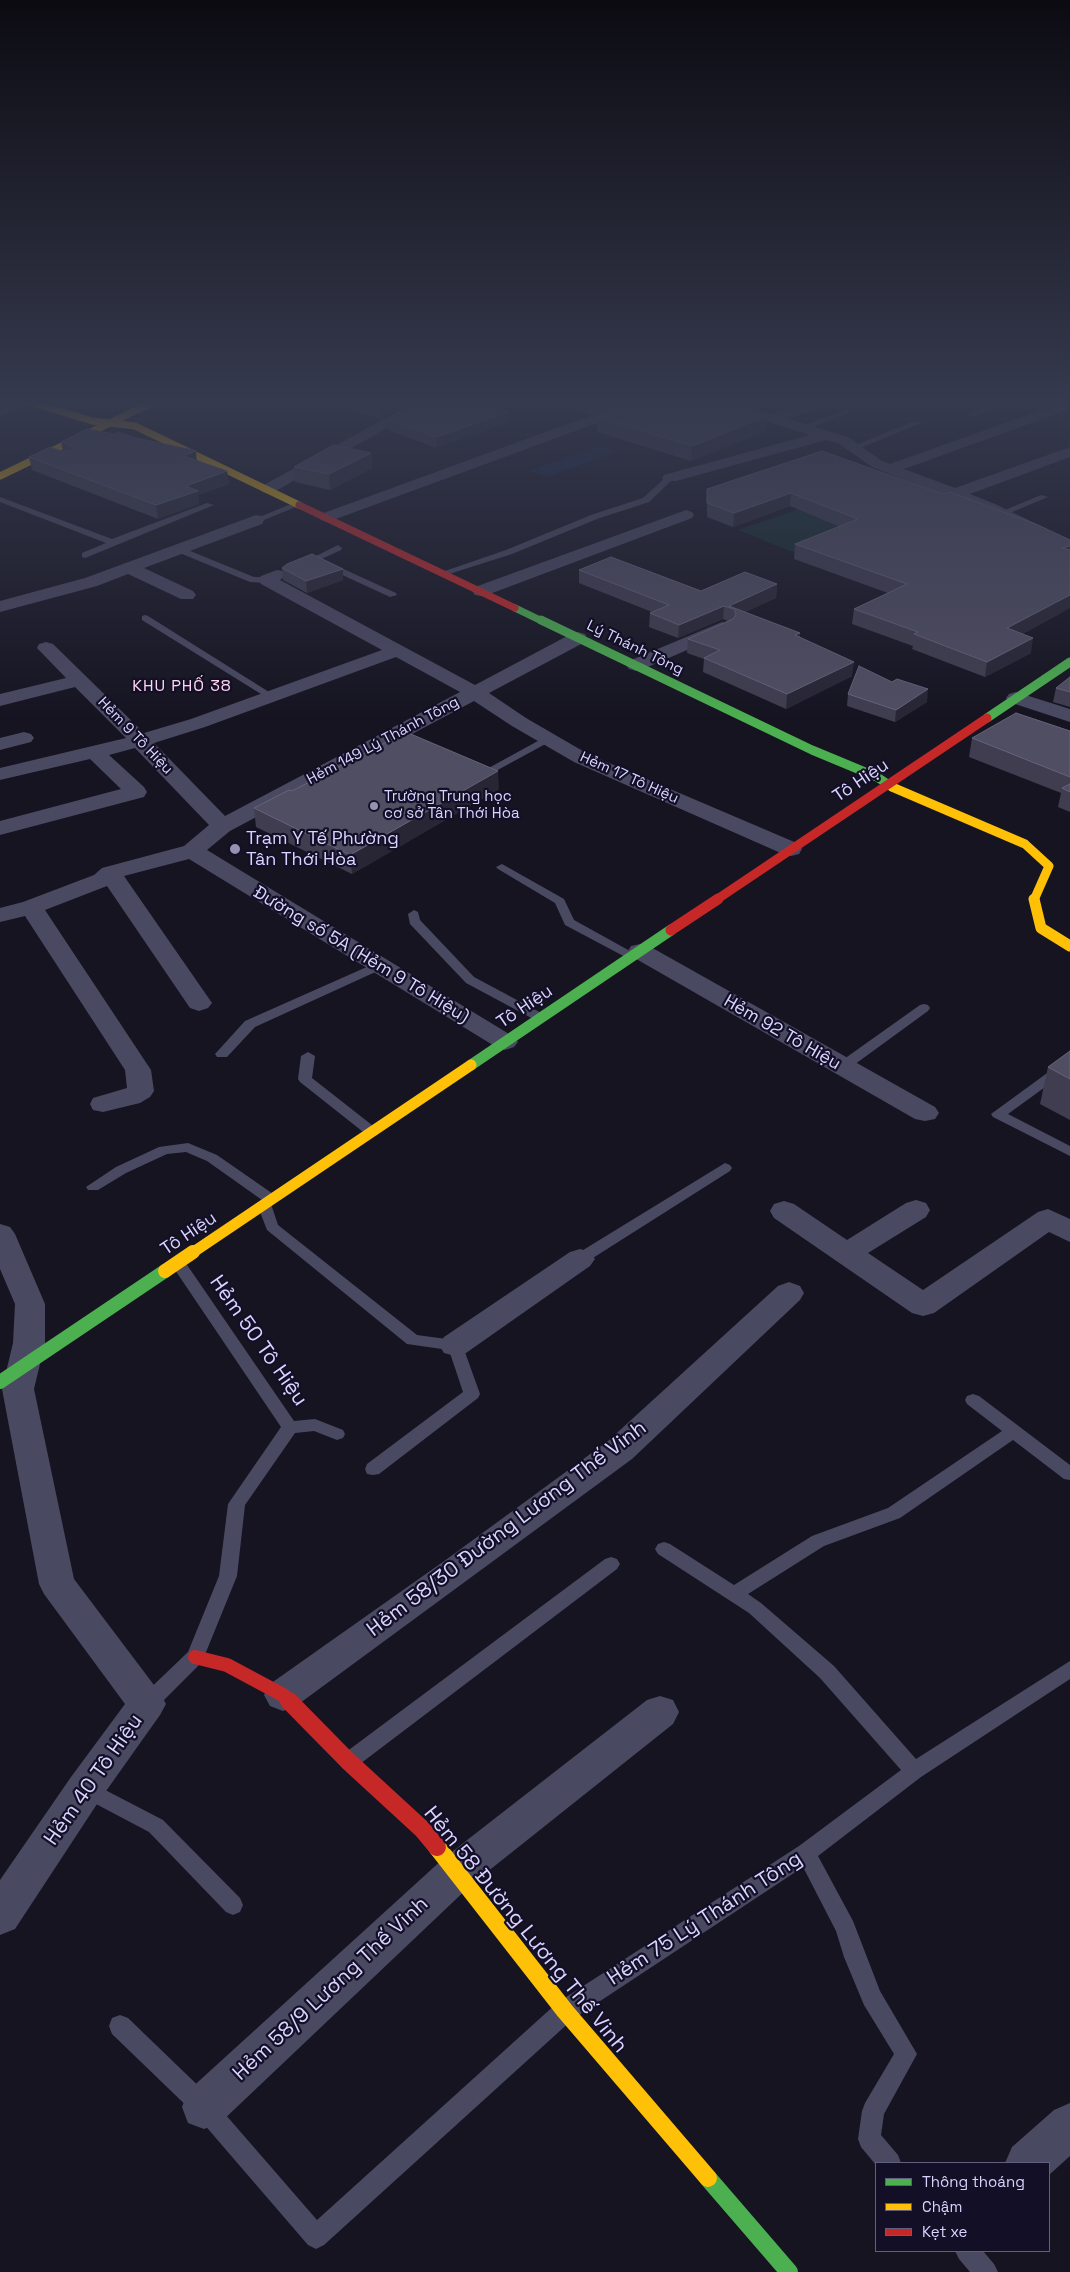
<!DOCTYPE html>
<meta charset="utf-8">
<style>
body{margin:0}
#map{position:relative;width:1070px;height:2272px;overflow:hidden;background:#161421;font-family:"Space Grotesk",sans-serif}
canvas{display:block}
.legend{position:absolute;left:875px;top:2162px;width:175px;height:90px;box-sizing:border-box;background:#130f26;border:1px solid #625e7d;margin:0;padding:6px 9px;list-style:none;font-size:15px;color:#d9d4ff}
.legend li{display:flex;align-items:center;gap:10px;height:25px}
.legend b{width:25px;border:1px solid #625e7d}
</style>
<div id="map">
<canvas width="1070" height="2272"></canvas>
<ul class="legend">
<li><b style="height:6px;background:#4caf50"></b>Thông thoáng</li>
<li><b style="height:6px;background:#ffc107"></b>Chậm</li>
<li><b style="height:6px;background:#c62828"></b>Kẹt xe</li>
</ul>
</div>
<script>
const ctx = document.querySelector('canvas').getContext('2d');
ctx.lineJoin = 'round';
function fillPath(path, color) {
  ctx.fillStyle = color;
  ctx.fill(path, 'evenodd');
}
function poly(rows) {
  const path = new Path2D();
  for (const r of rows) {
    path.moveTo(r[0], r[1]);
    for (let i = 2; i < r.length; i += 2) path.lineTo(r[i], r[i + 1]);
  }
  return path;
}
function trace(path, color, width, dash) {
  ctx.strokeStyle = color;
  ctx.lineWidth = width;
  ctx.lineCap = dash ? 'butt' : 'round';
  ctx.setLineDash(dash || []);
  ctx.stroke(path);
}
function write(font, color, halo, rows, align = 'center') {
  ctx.font = font + ' "Space Grotesk",sans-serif';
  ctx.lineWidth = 4.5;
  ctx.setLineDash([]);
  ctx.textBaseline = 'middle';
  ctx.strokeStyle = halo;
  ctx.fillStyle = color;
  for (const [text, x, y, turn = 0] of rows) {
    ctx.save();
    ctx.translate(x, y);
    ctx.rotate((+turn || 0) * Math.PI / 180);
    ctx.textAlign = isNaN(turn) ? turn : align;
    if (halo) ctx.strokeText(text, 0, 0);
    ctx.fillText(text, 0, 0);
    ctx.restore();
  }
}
const green = poly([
 [799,509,851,531,795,553,738,530]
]);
const water = poly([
 [600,446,617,452,547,477,528,471]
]);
const lane = poly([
 [994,402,1005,402,973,417,966,415,994,402],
 [845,410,852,412,805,430,798,428,845,410],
 [914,421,921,423,858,449,851,447,914,421],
 [667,476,674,478,649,502,597,519,512,554,446,575,439,573,506,550,591,515,643,498,667,476],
 [1041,495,1048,497,1005,515,998,513,1041,495],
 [0,497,112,539,207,503,214,505,85,558,82,557,82,553,106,543,0,502,0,497],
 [296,502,303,504,259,522,252,520,296,502],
 [338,545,342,548,341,550,317,561,310,559,338,545],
 [178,546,254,577,267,577,271,580,267,583,250,582,175,551,174,549,178,546],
 [326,561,396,593,397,595,390,597,323,566,322,564,326,561],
 [145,615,148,616,277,697,272,700,269,699,142,620,142,616,145,615],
 [547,736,552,739,551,741,494,772,490,773,485,770,547,736],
 [502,864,564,899,574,920,639,956,633,960,629,959,565,925,555,903,498,869,496,867,502,864],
 [414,910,418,912,420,920,474,977,545,1015,547,1018,545,1021,537,1021,466,983,410,924,408,914,414,910],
 [378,962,382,963,384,966,382,969,255,1027,227,1057,217,1057,215,1054,245,1021,378,962],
 [924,1004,928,1005,930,1008,928,1011,847,1070,837,1070,835,1067,837,1064,920,1005,924,1004],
 [308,1052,315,1056,312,1078,377,1129,379,1132,377,1135,367,1135,300,1082,298,1079,301,1056,308,1052],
 [1070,1059,1070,1069,1008,1114,1070,1146,1070,1156,993,1117,991,1114,1065,1060,1070,1059],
 [188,1143,217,1155,276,1196,278,1199,276,1202,271,1204,278,1225,417,1335,461,1341,480,1394,478,1398,379,1474,373,1475,367,1474,365,1469,367,1464,463,1392,449,1350,407,1344,267,1230,257,1204,262,1200,207,1161,186,1152,167,1154,126,1173,98,1190,88,1190,86,1187,116,1167,159,1147,188,1143],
 [725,1163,730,1165,732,1168,730,1171,585,1263,575,1263,573,1259,575,1255,725,1163],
 [178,1258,183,1259,294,1421,315,1419,343,1430,345,1434,343,1438,337,1440,314,1431,295,1433,245,1505,237,1576,202,1662,154,1710,147,1712,140,1710,138,1704,140,1698,188,1652,219,1576,228,1504,281,1427,173,1267,171,1263,173,1259,178,1258],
 [973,1394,979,1396,1070,1465,1070,1480,1064,1479,1013,1440,900,1518,824,1546,748,1594,761,1603,834,1666,916,1759,1070,1661,1070,1679,921,1777,818,1856,853,1921,880,1991,917,2054,884,2114,881,2135,898,2155,901,2163,876,2165,861,2147,858,2139,862,2111,865,2103,894,2054,864,2005,844,1957,836,1931,803,1867,573,2019,324,2245,316,2249,308,2245,196,2115,112,2034,109,2026,112,2018,120,2015,128,2018,212,2099,317,2220,557,2003,799,1846,901,1770,820,1678,749,1613,658,1554,655,1549,658,1544,664,1542,670,1544,734,1585,812,1536,888,1508,1002,1431,967,1404,965,1400,967,1396,973,1394],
 [611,1557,617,1559,620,1564,617,1569,356,1767,349,1770,342,1767,339,1761,342,1755,605,1559,611,1557],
 [86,1780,163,1820,240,1898,243,1905,240,1912,233,1915,226,1912,149,1832,79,1795,76,1789,79,1783,86,1780],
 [955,2251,983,2251,994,2264,998,2272,970,2272,959,2259,955,2251]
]);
const street = poly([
 [12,402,32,402,30,405,0,416,0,407,12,402],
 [415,402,433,402,274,492,268,494,262,492,260,489,262,486,415,402],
 [509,402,549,402,547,405,528,410,511,405,509,402],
 [559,402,581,402,605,410,627,402,648,402,646,405,333,520,327,522,321,520,319,517,321,514,592,415,561,405,559,402],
 [710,402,733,402,773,414,807,402,828,402,826,405,788,419,848,437,882,461,890,464,1055,405,1065,405,1067,408,1065,411,904,469,955,488,1070,447,1070,457,970,494,995,504,1070,540,1070,552,983,510,872,467,838,443,826,440,676,481,664,481,662,478,664,475,810,435,712,405,710,402],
 [884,402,901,402,901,403,894,407,886,405,884,402],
 [686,510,692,512,694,515,692,518,487,595,481,596,475,595,472,591,475,587,686,510],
 [256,515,262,516,264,520,262,524,144,568,193,591,196,595,193,599,181,599,128,574,97,586,0,612,0,601,85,578,256,515],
 [277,570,283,571,286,575,280,580,475,685,571,634,578,632,585,634,587,638,585,642,489,693,526,718,588,754,799,844,802,849,799,854,791,856,783,854,574,762,512,726,474,701,230,831,207,850,514,1037,518,1042,514,1047,505,1050,496,1047,189,859,124,876,212,1003,208,1008,199,1011,190,1008,107,886,45,910,151,1070,154,1091,150,1097,140,1103,103,1112,93,1110,90,1104,93,1098,127,1088,125,1070,25,916,0,922,0,908,23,902,94,875,102,868,184,846,209,825,135,748,109,755,144,787,147,792,144,797,0,835,0,821,121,789,90,759,0,780,0,768,126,738,75,687,0,706,0,694,66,678,37,648,39,644,46,642,53,644,144,733,191,719,382,650,261,584,258,580,261,576,277,570],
 [396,657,460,692,225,816,154,743,205,727,396,657],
 [722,622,729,624,731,628,729,632,643,669,636,671,629,669,626,665,629,661,722,622],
 [1016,692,1070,709,1070,722,1009,702,1006,698,1009,694,1016,692],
 [24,732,31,734,34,738,31,742,0,750,0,738,24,732],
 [640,944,649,946,935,1107,939,1113,935,1119,925,1121,915,1119,631,956,628,951,631,946,640,944],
 [916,1200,926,1203,930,1210,926,1217,868,1253,923,1290,1038,1212,1048,1209,1070,1219,1070,1242,1049,1232,934,1313,923,1316,912,1313,774,1218,770,1211,774,1204,784,1201,794,1204,847,1240,906,1203,916,1200],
 [0,1224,10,1227,15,1234,45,1304,45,1343,34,1389,74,1579,160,1693,166,1704,160,1715,99,1801,15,1929,0,1935,0,1880,71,1777,125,1704,44,1594,39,1584,2,1389,13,1343,15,1304,0,1269,0,1224],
 [580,1249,590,1252,595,1259,590,1266,466,1353,455,1356,444,1353,439,1345,444,1337,570,1252,580,1249],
 [789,1282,800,1286,804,1293,800,1300,632,1459,296,1706,283,1711,270,1706,264,1695,270,1684,447,1559,608,1441,778,1286,789,1282],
 [660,1696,673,1700,679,1712,673,1724,472,1884,220,2123,204,2129,188,2123,182,2107,188,2091,444,1858,647,1700,660,1696],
 [1070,2103,1070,2156,1049,2175,1049,2163,1005,2163,1012,2147,1054,2110,1070,2103]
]);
const fastFar4 = poly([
 [515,608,544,622]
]);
const fastFar3 = poly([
 [541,620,812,750,877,777,892,787],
 [987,718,1070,662]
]);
const fastFar2 = poly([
 [471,1065,671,930]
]);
const fastFar1 = poly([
 [0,1382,165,1271]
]);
const fast = poly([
 [708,2178,789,2272]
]);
const slowFar4 = poly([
 [30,402,92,421,135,426,299,505],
 [0,476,153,402]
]);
const slowFar3 = poly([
 [892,787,1025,844,1049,866,1034,900]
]);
const slowFar2 = poly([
 [1034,899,1041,928,1070,946],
 [192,1253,471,1065]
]);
const slowFar1 = poly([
 [165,1271,193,1252]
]);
const slow = poly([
 [437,1847,565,2011,708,2178]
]);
const jamFar4 = poly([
 [299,505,515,608]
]);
const jamFar3 = poly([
 [716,900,987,718]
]);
const jamFar2 = poly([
 [671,930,718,899]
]);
const jamFar1 = poly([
 [195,1657,227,1665,283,1695,290,1702]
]);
const jam = poly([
 [289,1701,348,1761,422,1829,437,1847]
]);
const wall = poly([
 [322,402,411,402,380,419],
 [397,414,509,422,436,448,388,430,388,420,397,417],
 [767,416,766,431,691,461,597,432,597,417],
 [136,438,227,471,229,484,198,495,199,504,158,519,32,470,29,457,63,451,61,442],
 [822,451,1061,613,1022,634,1031,653,985,677,912,649,913,646,852,624,854,609,888,593,794,559,795,544,840,527,790,506,733,527,707,517,707,489],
 [371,453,372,468,330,490,295,482,294,467],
 [282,568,343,580,307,593,283,580],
 [579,570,701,591,777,584,776,598,745,612,800,633,800,638,852,676,786,709,703,672,704,659,687,653,688,639,728,621,723,619,678,638,649,627,650,613,652,612,579,583],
 [1070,677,1070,707,1053,702,1056,688],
 [848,694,927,702,895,722,847,706],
 [1070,731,1070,812,1058,807,1061,793,969,757,972,738],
 [499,789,352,874,256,827,254,808,292,791],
 [1070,1051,1070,1120,1040,1104,1048,1067]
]);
const shadedWall = poly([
 [392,402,411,402,380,419,380,409],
 [509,412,509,422,436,448,436,437],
 [767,416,766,431,691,461,692,446],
 [196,451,197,464,183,456],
 [371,453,372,468,330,490,329,474],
 [227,471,229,484,198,495,199,504,158,519,156,505,186,486],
 [791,493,790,506,733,527,734,513],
 [1070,546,1070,559,1062,548],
 [343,569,343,580,307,593,306,581],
 [777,584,776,598,736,616,734,609,729,606],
 [1070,595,1070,608,1005,644,1007,628],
 [724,606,723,619,678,638,679,625],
 [800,633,799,647,795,635],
 [1033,638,1031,653,985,677,987,662],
 [854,662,852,676,786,709,787,694],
 [928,689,927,702,895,722,896,710],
 [498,771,499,789,352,874,350,855]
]);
const building = poly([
 [356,402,392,402,380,409,356,402],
 [419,402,479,402,509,412,436,437,388,420,403,416,397,414,419,402],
 [638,402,720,402,767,416,692,446,597,417,638,402],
 [87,429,114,434,118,432,136,438,193,450,196,451,183,456,227,471,186,486,198,491,156,505,29,457,50,447,64,452,73,450,73,447,61,442,87,429],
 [333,445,371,453,329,474,294,467,333,445],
 [822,451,943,494,950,492,1038,525,1070,540,1070,546,1062,548,1070,550,1070,595,1007,628,1033,638,987,662,914,634,918,632,854,609,907,584,795,544,858,519,791,493,734,513,707,503,707,489,822,451],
 [312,554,343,569,306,581,282,568,287,564,312,554],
 [611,557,701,591,745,572,777,584,729,606,800,633,795,635,854,662,787,694,704,658,720,650,688,639,733,619,736,614,734,609,724,606,679,625,650,613,669,605,579,570,611,557],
 [859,666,892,682,897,679,928,689,896,710,848,694,859,666],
 [1070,677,1070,692,1056,688,1070,677],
 [1016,713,1070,731,1070,777,972,738,1016,713],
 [406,732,498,771,350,855,254,808,289,790,292,791,406,732],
 [1070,784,1070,792,1062,788,1070,784],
 [1070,1051,1070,1079,1048,1067,1070,1051]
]);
const markers = [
 [374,806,5,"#9591b1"],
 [235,849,6,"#9591b1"]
];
const farStreetnames = [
 ["Lý Thánh Tông",635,648,26],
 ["Hẻm 9 Tô Hiệu",135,736,46],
 ["Hẻm 149 Lý Thánh Tông",383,741,-28],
 ["Hẻm 17 Tô Hiệu",629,778,24]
];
const farPoinames = [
 ["Trường Trung học",384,797],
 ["cơ sở Tân Thới Hòa",384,814]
];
const farNeighbourhoodnames = [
 ["KHU PHỐ 38",182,687]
];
const streetNames = [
 ["Tô Hiệu",861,781,-34],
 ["Đường số 5A (Hẻm 9 Tô Hiệu)",361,955,31],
 ["Tô Hiệu",525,1007,-34],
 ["Hẻm 92 Tô Hiệu",782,1033,30],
 ["Tô Hiệu",189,1234,-34]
];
const poiNames = [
 ["Trạm Y Tế Phường",246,839],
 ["Tân Thới Hòa",246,860]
];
const nearStreetnames = [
 ["Hẻm 50 Tô Hiệu",258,1341,55],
 ["Hẻm 58/30 Đường Lương Thế Vinh",507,1529,-37],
 ["Hẻm 40 Tô Hiệu",94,1780,-55],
 ["Hẻm 75 Lý Thánh Tông",705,1919,-33],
 ["Hẻm 58 Đường Lương Thế Vinh",525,1930,51],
 ["Hẻm 58/9 Lương Thế Vinh",331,1989,-43]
];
fillPath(green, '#132c2d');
fillPath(water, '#0d2144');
fillPath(lane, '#4a4962');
fillPath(street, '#4a4962');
trace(fastFar4, '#4caf50', 7);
trace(fastFar3, '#4caf50', 9);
trace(fastFar2, '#4caf50', 11);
trace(fastFar1, '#4caf50', 14);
trace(fast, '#4caf50', 18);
trace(slowFar4, '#ffc107', 7);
trace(slowFar3, '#ffc107', 9);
trace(slowFar2, '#ffc107', 11);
trace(slowFar1, '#ffc107', 14);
trace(slow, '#ffc107', 18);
trace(jamFar4, '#c62828', 7);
trace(jamFar3, '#c62828', 9);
trace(jamFar2, '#c62828', 11);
trace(jamFar1, '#c62828', 14);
trace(jam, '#c62828', 18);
fillPath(wall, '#403d50');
fillPath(shadedWall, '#282635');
fillPath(building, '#504e63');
trace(building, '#66637b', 1);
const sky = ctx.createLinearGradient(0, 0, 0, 720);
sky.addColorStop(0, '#0c0b12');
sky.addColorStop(0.56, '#363a4e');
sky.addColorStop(1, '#363a4e00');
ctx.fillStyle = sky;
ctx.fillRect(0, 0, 1070, 720);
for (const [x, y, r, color] of markers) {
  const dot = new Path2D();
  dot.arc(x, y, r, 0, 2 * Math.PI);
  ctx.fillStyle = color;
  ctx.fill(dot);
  trace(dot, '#130f26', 2);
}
write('15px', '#d9d4ff', '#130f26', farStreetnames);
write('15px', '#d9d4ff', '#130f26', farPoinames, 'left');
ctx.letterSpacing = '1px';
write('16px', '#ffd6f0', '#130f26', farNeighbourhoodnames);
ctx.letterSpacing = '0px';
write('18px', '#d9d4ff', '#130f26', streetNames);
write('18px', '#d9d4ff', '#130f26', poiNames, 'left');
write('21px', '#d9d4ff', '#130f26', nearStreetnames);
</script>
